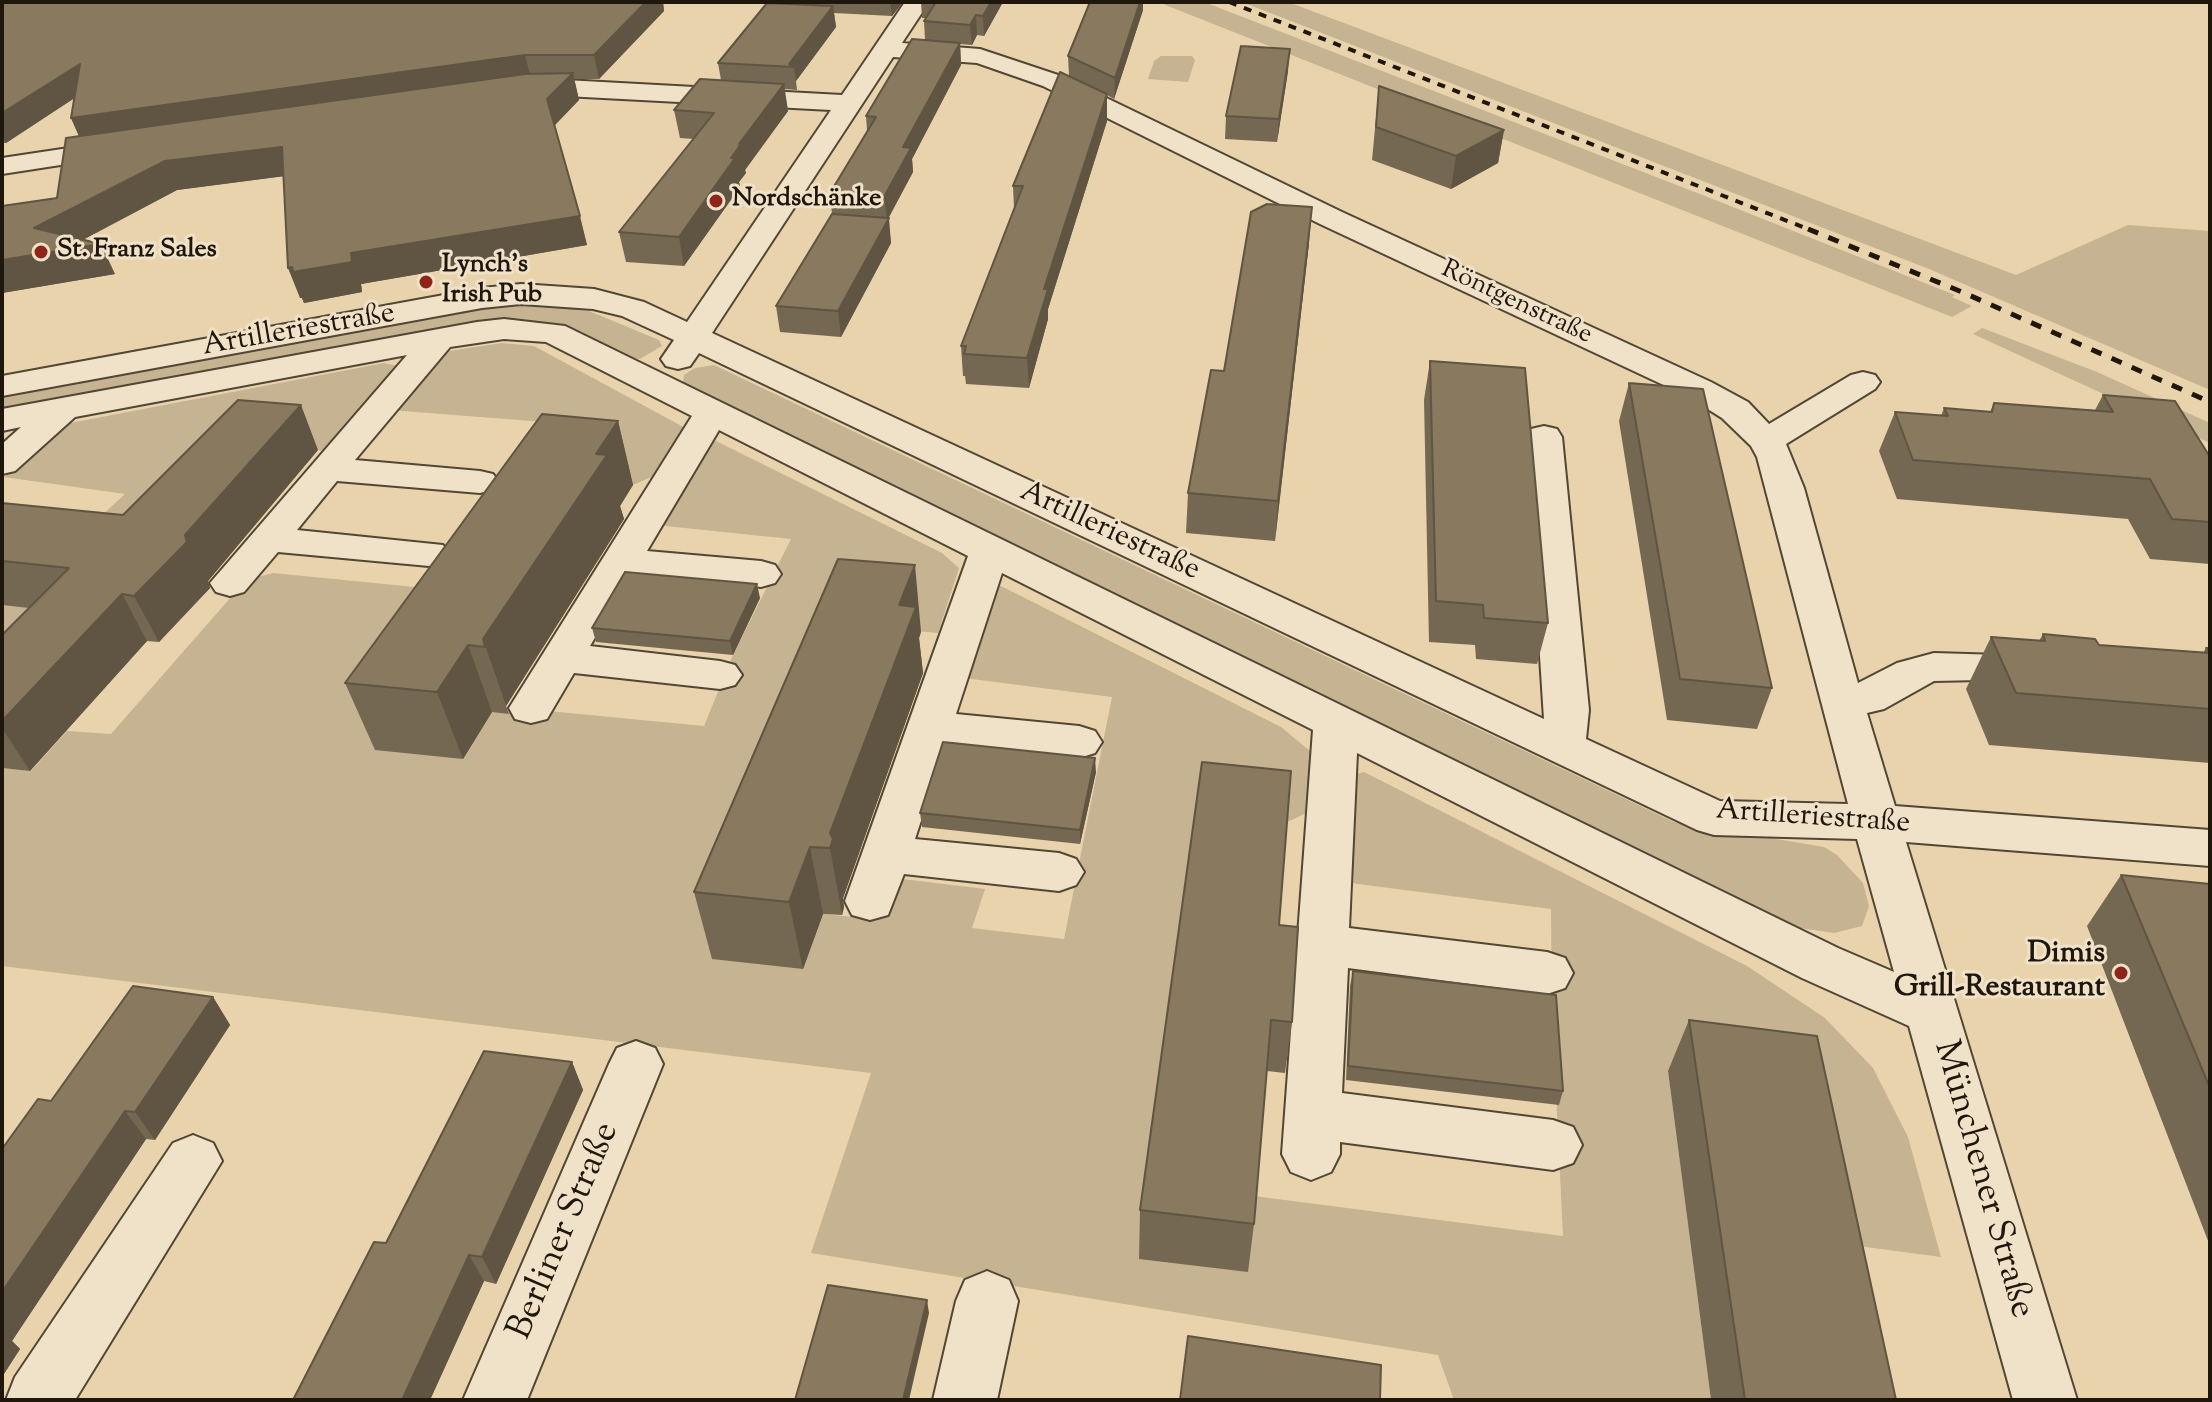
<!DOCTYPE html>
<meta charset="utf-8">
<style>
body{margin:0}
#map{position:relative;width:2212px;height:1402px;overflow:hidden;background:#e8d3ac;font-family:"Sorts Mill Goudy",serif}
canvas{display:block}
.frame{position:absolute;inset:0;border:4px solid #20170c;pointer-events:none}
</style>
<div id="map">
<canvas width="2212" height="1402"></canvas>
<div class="frame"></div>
</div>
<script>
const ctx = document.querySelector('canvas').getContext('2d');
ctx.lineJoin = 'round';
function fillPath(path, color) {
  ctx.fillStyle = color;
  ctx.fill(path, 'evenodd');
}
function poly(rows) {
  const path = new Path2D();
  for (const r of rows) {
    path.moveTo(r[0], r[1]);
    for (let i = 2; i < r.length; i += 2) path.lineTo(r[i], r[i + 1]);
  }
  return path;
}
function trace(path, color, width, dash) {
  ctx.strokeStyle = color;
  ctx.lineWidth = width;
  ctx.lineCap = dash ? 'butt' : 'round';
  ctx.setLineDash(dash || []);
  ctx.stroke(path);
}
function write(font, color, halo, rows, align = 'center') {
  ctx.font = font + ' "Sorts Mill Goudy",serif';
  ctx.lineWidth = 6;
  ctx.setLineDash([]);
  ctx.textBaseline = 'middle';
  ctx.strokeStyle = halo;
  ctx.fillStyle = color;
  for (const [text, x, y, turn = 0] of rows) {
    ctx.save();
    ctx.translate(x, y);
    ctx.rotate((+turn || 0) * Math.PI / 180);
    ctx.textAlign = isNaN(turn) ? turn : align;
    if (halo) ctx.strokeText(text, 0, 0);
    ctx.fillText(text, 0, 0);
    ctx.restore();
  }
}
const green = poly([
 [1158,2,1204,2,1705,196,1955,295,1952,297,1972,306,1952,317],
 [1242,2,1288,2,2016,275,2128,225,2210,231,2210,390,1929,269],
 [1161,56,1192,56,1195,60,1188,82,1148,79,1154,61],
 [534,302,589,311,659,340,662,346,640,359,627,357,564,327,512,320,2,410,2,393,405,320],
 [1982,328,2097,372,2210,423,2210,443,1973,334],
 [502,343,534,346,687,429,656,475,633,485,560,478,492,712,548,711,704,726,733,655,791,539,656,525,712,439,942,553,959,568,938,633,847,625,823,914,873,919,886,877,985,889,972,928,1064,939,1112,697,964,678,993,582,1281,727,1322,761,1315,809,1285,823,1254,1196,1563,1236,1552,1009,1551,909,1343,882,1350,776,1364,772,1747,966,1825,1018,1873,1068,1908,1137,1941,1257,1821,1241,1668,1071,1711,1400,1454,1400,1438,1355,811,1253,871,1073,2,966,2,768,31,771,67,731,111,734,246,580,273,573,425,588,545,422,390,410,436,353],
 [384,363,403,367,331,452,318,450,2,713,2,608,125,494,4,477,70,423],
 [714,365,1674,822,1824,847,1837,855,1863,883,1869,906,1862,926,1834,933,1793,927,683,384,684,375,695,368]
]);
const minor = poly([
 [905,2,929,2,902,43,980,49,1061,76,1342,212,1711,382,1748,402,1769,424,1851,375,1863,372,1875,375,1880,382,1875,389,1786,444,1804,488,1858,683,1897,663,1934,653,2035,656,2050,660,2057,670,2050,680,2035,684,1981,680,1934,681,1884,709,1867,713,1895,806,2210,830,2210,866,1906,842,2077,1400,2013,1400,1909,1026,1802,978,1357,753,1349,928,1547,952,1565,958,1573,973,1565,988,1547,994,1348,968,1342,1093,1553,1120,1573,1127,1582,1145,1573,1163,1553,1170,1340,1142,1340,1154,1331,1172,1311,1180,1291,1172,1282,1154,1313,730,1002,573,956,714,1079,726,1095,731,1102,742,1095,753,1079,758,946,744,915,839,1059,853,1076,859,1084,872,1076,885,1059,891,904,874,888,915,870,920,852,915,845,901,968,556,719,430,647,551,761,561,775,565,781,574,775,583,761,587,633,574,590,646,720,661,735,665,742,675,735,685,720,689,574,673,547,719,531,723,515,719,509,708,692,416,546,342,504,339,450,347,355,460,480,471,493,474,499,482,493,490,480,493,337,481,297,530,443,545,449,554,443,563,429,566,278,552,244,592,230,596,216,592,210,583,407,355,75,417,15,471,2,474,2,444,21,427,2,431,2,409,477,322,504,319,565,326,1838,948,1894,972,1857,839,1714,835,1697,830,699,353,690,366,678,369,666,366,661,359,674,340,622,316,593,309,521,304,482,308,2,396,2,376,482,288,521,284,594,289,644,302,687,322,831,110,565,96,519,100,510,98,506,92,510,86,519,84,565,80,842,95,905,2],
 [893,57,977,63,1043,86,1320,224,1687,396,1722,418,1751,446,1757,457,1848,804,1720,801,1586,739,1589,710,1562,437,1557,429,1544,426,1531,429,1526,437,1544,719,712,333,893,57],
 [122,140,132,142,136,148,132,154,2,174,2,158,122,140],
 [636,1041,655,1048,663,1064,527,1400,463,1400,609,1064,617,1048,636,1041],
 [193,1135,213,1143,222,1161,75,1400,6,1400,15,1377,173,1143,193,1135],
 [987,1271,1009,1280,1018,1301,997,1400,933,1400,956,1301,965,1280,987,1271]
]);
const railFar1 = poly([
 [1229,2,1813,231]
]);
const rail = poly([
 [1808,229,1962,292,2210,402]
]);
const wall = poly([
 [2,2,663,2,664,11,599,79,574,79,579,100,554,126,587,245,361,284,362,292,304,303,302,298,300,298,284,176,177,190,83,240,115,274,2,293,57,198,79,136,71,118,74,98,6,143,2,143],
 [809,2,903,2,892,16,834,13,836,27,796,81,797,90,784,89,788,111,745,170,746,173,739,182,740,187,684,266,626,262,619,232,693,139,680,138,674,110,721,80,718,63,809,5],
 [921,2,1003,2,984,36,977,35,972,45,960,44,961,65,912,159,913,172,888,218,891,243,841,337,780,332,776,306,832,214,830,193,867,131,866,116,925,40,924,21,926,18,922,18],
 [1143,10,1114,99,1107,95,1107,121,1048,309,1048,319,1029,388,966,384,965,376,963,376,961,346,1014,209,1013,186,1069,76,1068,56],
 [1288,71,1277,142,1225,139,1226,116],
 [1379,86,1504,130,1498,163,1451,189,1372,160],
 [1309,243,1275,541,1186,533,1188,493,1224,371],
 [1430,361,1548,623,1537,664,1476,659,1475,645,1429,642,1424,400],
 [1629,383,1772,688,1757,729,1667,720,1619,421],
 [2103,395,2210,457,2210,564,2150,559,2128,519,1897,499,1879,451,1895,412,1941,416,1944,408,1990,412,1994,403,2095,410],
 [618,421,633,485,620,506,624,519,506,706,509,714,492,712,463,759,375,750,345,683],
 [318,450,208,581,210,588,159,642,147,641,30,771,2,768,2,635,29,608,2,605,2,503,123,515],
 [760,598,733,655,596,642,592,628],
 [921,632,919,638,923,673,843,898,844,907,842,915,823,914,803,969,712,959,694,892],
 [2043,634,2099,645,2203,653,2206,648,2210,648,2210,763,1989,745,1966,689,1991,637,2039,641],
 [1096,772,1080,844,922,827,920,813],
 [2121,875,2210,884,2210,1246,2087,926],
 [1279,925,1292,1022,1285,1073,1267,1071,1254,1224,1248,1272,1139,1259,1140,1210],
 [1353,971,1563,1091,1559,1105,1346,1080,1350,986],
 [213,997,230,1025,155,1140,146,1139,12,1341,20,1349,2,1377,51,1101],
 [1689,1020,1896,1400,1711,1400,1668,1071],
 [572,1062,583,1090,496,1284,484,1281,430,1400,293,1400,386,1243]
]);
const shadedWall = poly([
 [646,2,663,2,664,11,599,79,594,55],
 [890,2,903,2,892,16],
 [991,2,1003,2,984,36,983,16],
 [1140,2,1143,2,1143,10,1114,99,1115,78],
 [833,6,836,27,796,81,794,67,789,64],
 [976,15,977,35,972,45,970,25],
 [960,43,961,65,912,159,913,172,887,221,884,197,903,147],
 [1290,49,1288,71,1277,142,1279,119],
 [525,55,531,79,82,143,71,118],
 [80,64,90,88,6,143,2,135,2,113],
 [573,73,579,100,554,126,547,99],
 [784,84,788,111,745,170,746,173,739,182,740,187,684,266,679,237,731,158,739,144],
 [1107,94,1107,121,1048,309,1048,319,1029,388,1027,358,1044,289],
 [1504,130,1498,163,1451,189,1456,156],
 [282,147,293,175,177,190,63,250,101,244,115,274,2,293,2,260,34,228,165,161],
 [1312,207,1309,243,1275,541,1278,501],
 [580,216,587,245,361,284,362,292,304,303,302,298,300,298,288,268,351,253],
 [889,218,891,243,841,337,838,311],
 [301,405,318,450,208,581,210,588,159,642,134,596,185,535],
 [618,421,633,485,620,506,624,519,506,706,509,714,483,639,596,454],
 [915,565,921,632,919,638,923,673,843,898,844,907,842,915,830,848,830,833,899,605],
 [757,584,760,598,733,655,730,641],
 [122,594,147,641,30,771,2,728,2,721],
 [468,645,492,712,463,759,437,692],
 [1095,758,1096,772,1080,844,1080,830],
 [810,847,823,914,803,969,789,902],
 [213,997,230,1025,155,1140,135,1112],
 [572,1062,583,1090,496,1284,482,1257],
 [125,1111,146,1139,12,1341,20,1349,2,1377,2,1292],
 [469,1255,484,1281,430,1400,402,1400],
 [927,1300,929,1313,909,1400,903,1400]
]);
const building = poly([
 [2,2,646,2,594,55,525,55,71,118,80,64,2,113,2,2],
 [936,2,991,2,983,16,976,15,970,25,924,21,936,2],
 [1090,2,1140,2,1115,78,1068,56,1090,2],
 [767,3,833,6,789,64,794,67,718,63,767,3],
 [912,39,960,43,903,147,911,148,884,197,830,193,876,117,866,116,912,39],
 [1241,46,1290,49,1279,119,1226,116,1241,46],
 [1060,72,1107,94,1044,289,1048,289,1027,358,964,354,966,346,961,346,1023,186,1013,186,1060,72],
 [573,73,547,99,580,216,351,253,352,262,293,272,292,267,288,268,282,147,165,161,34,228,101,244,2,260,2,206,57,198,66,138,525,74,573,73],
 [700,79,784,84,739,144,741,144,731,158,735,158,679,237,619,232,714,113,674,110,700,79],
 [1379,86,1504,130,1456,156,1376,127,1379,86],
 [1267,204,1312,207,1278,501,1188,493,1211,370,1224,371,1251,212,1267,204],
 [832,214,889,218,838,311,776,306,832,214],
 [1430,361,1525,368,1548,623,1484,618,1483,605,1436,601,1430,361],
 [1629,383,1703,389,1772,688,1680,679,1629,383],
 [2103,395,2175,401,2210,457,2210,522,2172,519,2150,479,1913,460,1895,412,1948,416,1944,408,1992,412,1994,403,2113,412,2103,395],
 [238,400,301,405,185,535,187,542,134,596,122,594,2,721,2,635,69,568,2,561,2,503,123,515,238,400],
 [542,414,618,421,596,454,607,455,483,639,485,647,468,645,437,692,345,683,542,414],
 [838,559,915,565,899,605,916,607,830,833,833,839,830,848,810,847,789,902,694,892,838,559],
 [625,572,757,584,730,641,592,628,625,572],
 [2043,634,2095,639,2099,645,2210,653,2206,648,2210,648,2210,709,2016,693,1991,637,2045,641,2043,634],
 [943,742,1095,758,1080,830,920,813,943,742],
 [1202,762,1291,771,1279,925,1298,927,1292,1022,1271,1020,1254,1224,1140,1210,1202,762],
 [2121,875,2210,884,2210,1088,2121,875],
 [1353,971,1556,995,1563,1091,1348,1066,1353,971],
 [133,986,213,997,135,1112,125,1111,2,1292,2,1149,38,1099,51,1101,133,986],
 [1689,1020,1817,1036,1896,1400,1745,1400,1689,1020],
 [484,1051,572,1062,482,1257,469,1255,402,1400,293,1400,374,1242,386,1243,484,1051],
 [828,1285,927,1300,903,1400,795,1400,828,1285],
 [1188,1336,1381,1365,1380,1400,1180,1400,1188,1336]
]);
const markers = [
 [716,201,8,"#8f2418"],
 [41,252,8,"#8f2418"],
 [426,282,8,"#8f2418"],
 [2121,973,8,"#8f2418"]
];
const farPoinames = [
 ["Nordschänke",732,201],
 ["St. Franz Sales",57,252],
 ["Lynch's",442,267],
 ["Irish Pub",442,297]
];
const farStreetnames = [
 ["Röntgenstraße",1516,304,25]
];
const streetNames = [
 ["Artilleriestraße",299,332,-10],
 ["Artilleriestraße",1109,533,25],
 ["Artilleriestraße",1813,819,4]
];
const poiNames = [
 ["Dimis",2105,956],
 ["Grill-Restaurant",2105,990]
];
const nearStreetnames = [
 ["Münchener Straße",1981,1180,74],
 ["Berliner Straße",566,1232,-67]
];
fillPath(green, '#c6b391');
trace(minor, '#524634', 4);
fillPath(minor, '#f0e2c9');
trace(railFar1, '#20170c', 4, [8, 8]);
trace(rail, '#20170c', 5, [11, 11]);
fillPath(wall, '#756852');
fillPath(shadedWall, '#5f5542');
fillPath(building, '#88795f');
trace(building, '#5f5542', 2);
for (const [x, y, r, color] of markers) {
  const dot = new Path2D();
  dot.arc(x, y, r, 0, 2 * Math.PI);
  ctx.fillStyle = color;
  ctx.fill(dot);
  trace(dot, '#f0e2c9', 3);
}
write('bold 26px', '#20170c', '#f0e2c9', farPoinames, 'left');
write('26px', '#20170c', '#f0e2c9', farStreetnames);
write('30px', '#20170c', '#f0e2c9', streetNames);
write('bold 30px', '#20170c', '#f0e2c9', poiNames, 'right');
write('36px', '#20170c', '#f0e2c9', nearStreetnames);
</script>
